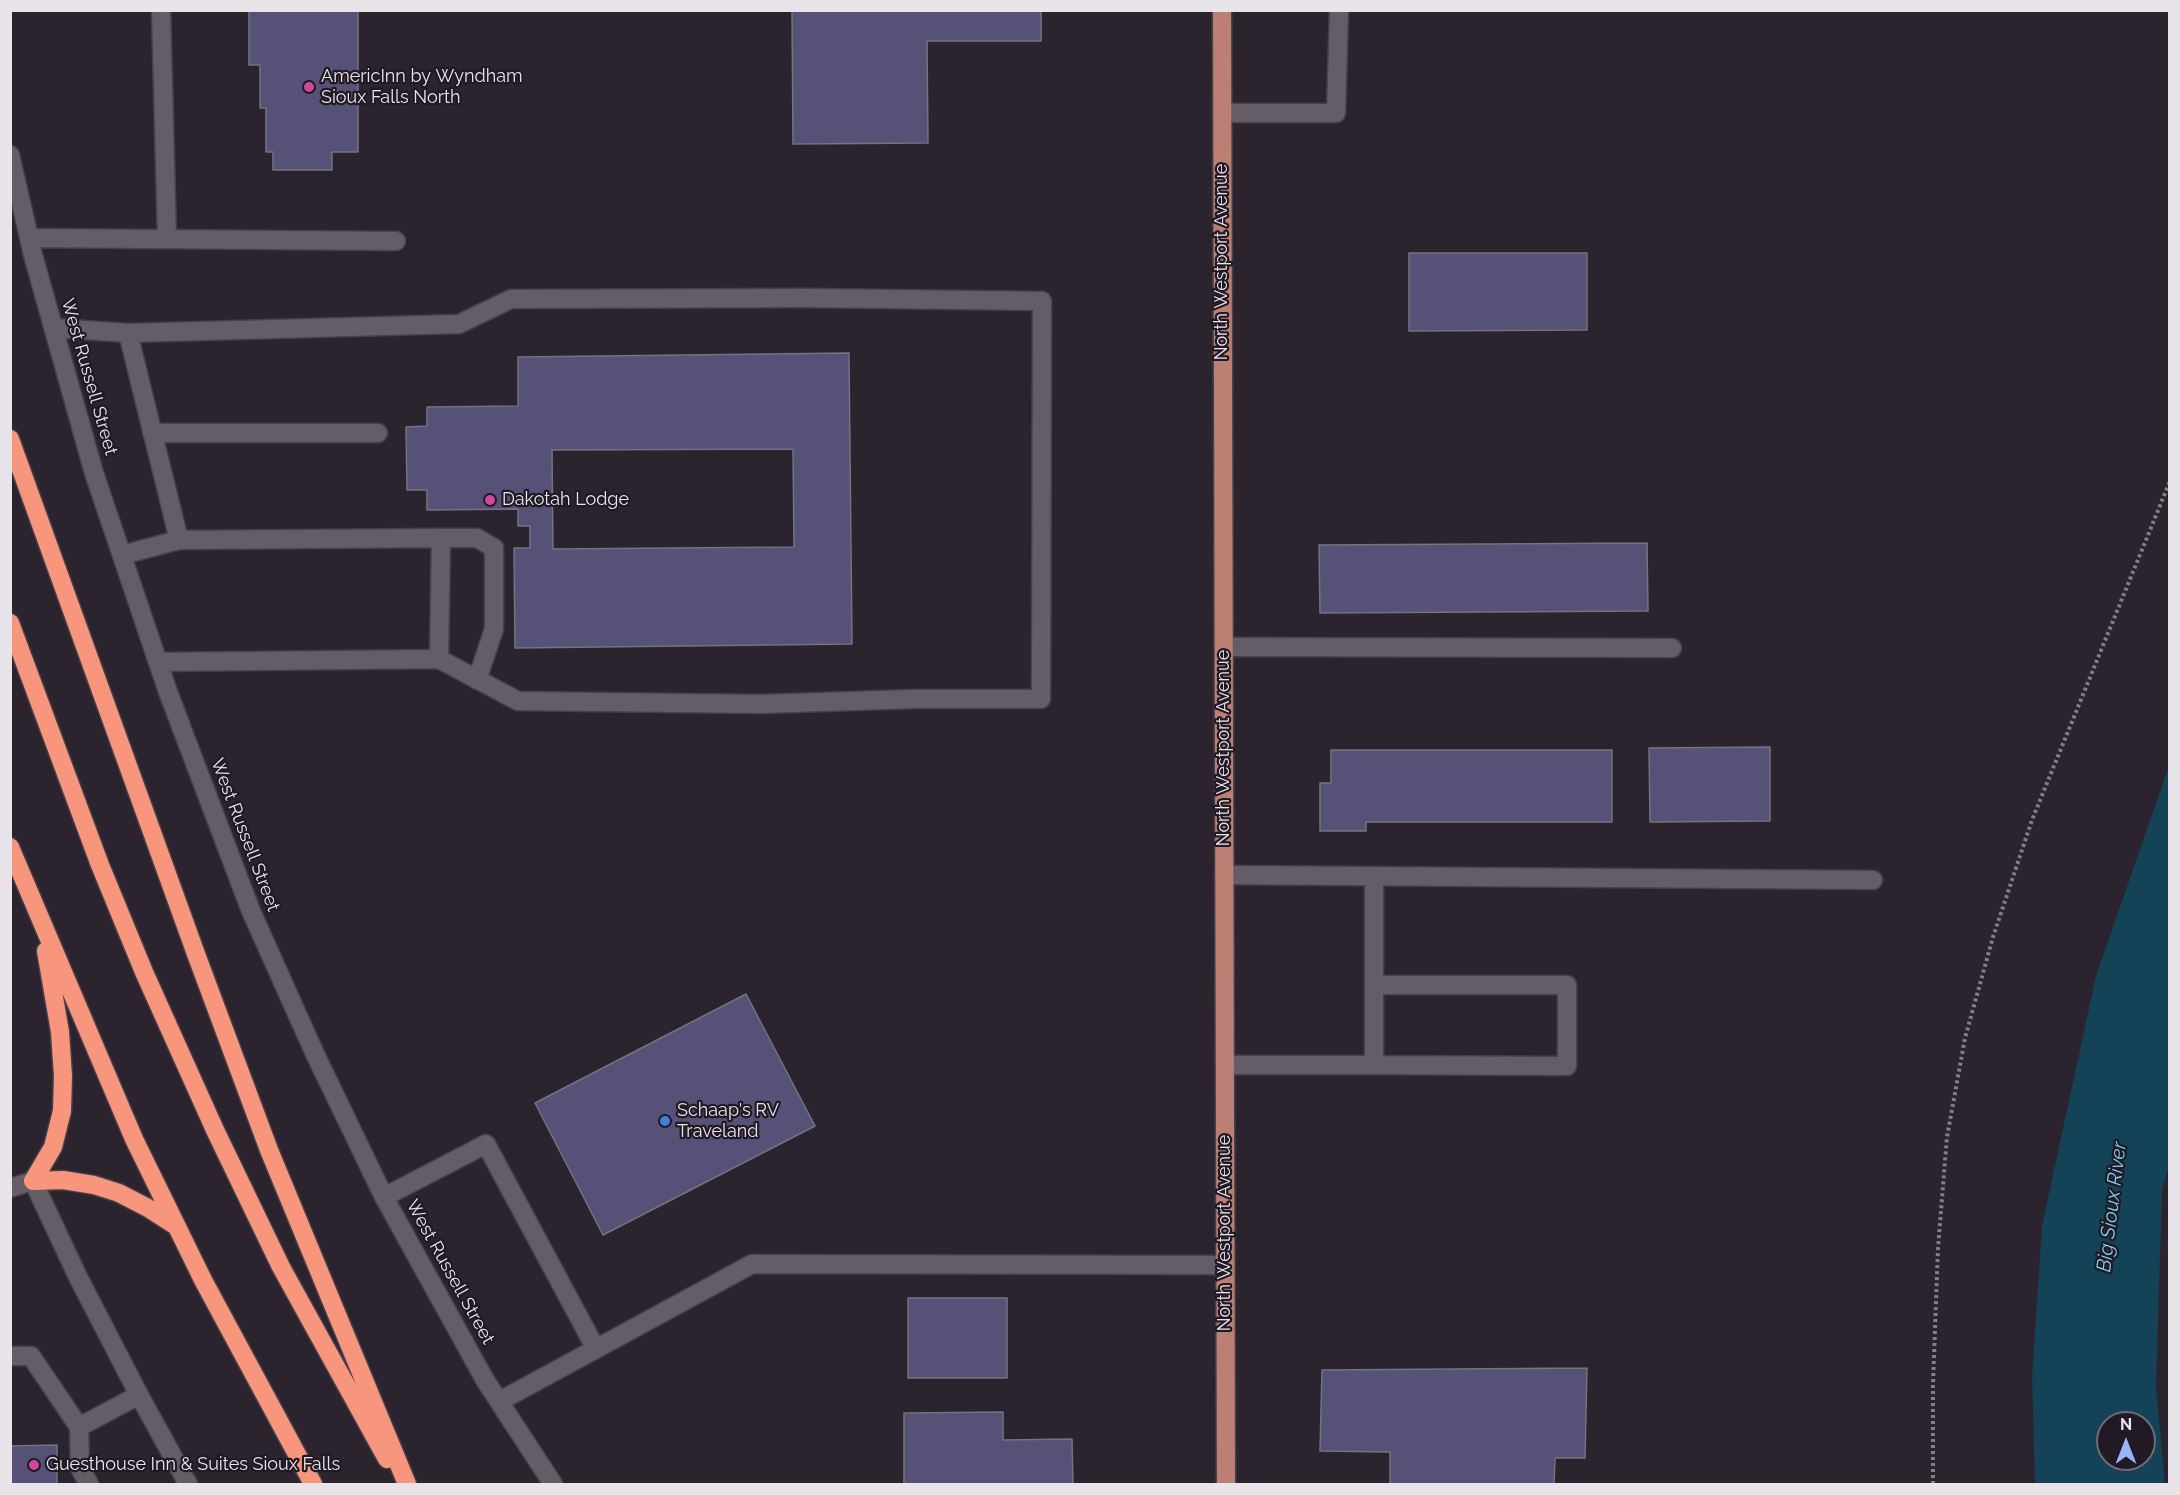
<!DOCTYPE html>
<style>
body{margin:0}
#map{position:relative;width:2180px;height:1495px;overflow:hidden;background:#2b242e;font-family:Raleway,sans-serif}
canvas{display:block}
.frame{position:absolute;inset:0;border:12px solid #e8e4ea;pointer-events:none}
.north{position:absolute;left:2096px;top:1411px;width:60px;height:60px;box-sizing:border-box;background:#211a24;border:2px solid #716b73;border-radius:50%;rotate:0deg;font-size:16px;font-weight:700;line-height:24px;text-align:center;color:#e8e4ea}
.north::after{content:'';display:block;margin:auto;width:21px;height:27px;background:#9bb5fd;clip-path:polygon(50% 0,100% 100%,50% 72%,0 100%)}
</style>
<div id="map">
<canvas width="2180" height="1495"></canvas>
<div class="frame"></div>
<div class="north">N</div>
</div>
<script>
const ctx = document.querySelector('canvas').getContext('2d');
ctx.lineJoin = 'round';
function fillPath(path, color) {
  ctx.fillStyle = color;
  ctx.fill(path, 'evenodd');
}
function poly(rows) {
  const path = new Path2D();
  for (const r of rows) {
    path.moveTo(r[0], r[1]);
    for (let i = 2; i < r.length; i += 2) path.lineTo(r[i], r[i + 1]);
  }
  return path;
}
function trace(path, color, width, dash) {
  ctx.strokeStyle = color;
  ctx.lineWidth = width;
  ctx.lineCap = dash ? 'butt' : 'round';
  ctx.setLineDash(dash || []);
  ctx.stroke(path);
}
function write(font, color, halo, rows, align = 'center') {
  ctx.font = font + ' Raleway,sans-serif';
  ctx.lineWidth = 4.5;
  ctx.setLineDash([]);
  ctx.textBaseline = 'middle';
  ctx.strokeStyle = halo;
  ctx.fillStyle = color;
  for (const [text, x, y, turn = 0] of rows) {
    ctx.save();
    ctx.translate(x, y);
    ctx.rotate((+turn || 0) * Math.PI / 180);
    ctx.textAlign = isNaN(turn) ? turn : align;
    if (halo) ctx.strokeText(text, 0, 0);
    ctx.fillText(text, 0, 0);
    ctx.restore();
  }
}
const water = poly([
 [2169,766,2170,1161,2162,1191,2156,1386,2165,1484,2035,1484,2032,1377,2042,1226,2096,976],
 [2108,1423,2144,1423,2144,1459,2108,1459]
]);
const building = poly([
 [249,10,358,10,358,152,332,152,332,170,273,170,273,152,266,152,266,108,260,108,260,65,249,65,249,10],
 [792,10,1041,10,1041,41,927,41,928,143,793,144,792,10],
 [1409,253,1587,253,1587,330,1409,331,1409,253],
 [849,353,852,644,515,648,514,548,530,548,530,526,518,526,518,509,427,510,427,490,407,490,406,427,427,426,427,407,518,406,518,357,849,353],
 [793,449,794,547,553,549,552,450,793,449],
 [1647,543,1648,611,1320,613,1319,545,1647,543],
 [1770,747,1770,821,1650,822,1649,748,1770,747],
 [1331,750,1612,750,1612,822,1366,822,1366,831,1320,831,1320,783,1331,783,1331,750],
 [746,994,815,1126,603,1235,535,1103,746,994],
 [908,1298,1007,1298,1007,1378,908,1378,908,1298],
 [1587,1368,1585,1458,1555,1458,1554,1484,1390,1484,1390,1452,1320,1451,1322,1370,1587,1368],
 [1003,1412,1003,1440,1072,1439,1073,1484,904,1484,904,1413,1003,1412],
 [57,1445,57,1484,10,1484,10,1446,57,1445]
]);
const path = poly([
 [1933,1484,1933,1384,1938,1248,1947,1137,1965,1038,1993,937,2032,820,2170,481]
]);
const minor = poly([
 [161,10,167,239],
 [1222,113,1336,113,1339,10],
 [10,155,33,255,94,473,168,692,251,911,315,1054,384,1197,485,1380,553,1484],
 [29,238,396,241],
 [54,328,128,333,459,324,511,299,806,298,1042,301,1041,699,914,699,761,704,518,701,439,659],
 [128,333,179,540],
 [152,433,378,433],
 [441,538,477,538,494,548,494,629,477,680],
 [122,555,179,540,441,538,439,659,158,662],
 [1224,647,1672,648],
 [1224,875,1873,880],
 [1374,985,1567,985,1567,1066,1374,1065],
 [1225,1065,1374,1065,1374,876],
 [10,1188,33,1181,78,1277,139,1395,188,1484],
 [384,1197,486,1144,596,1349],
 [10,1356,31,1356,79,1427],
 [500,1401,752,1264,1225,1265],
 [89,1484,80,1468,79,1427,139,1395]
]);
const major = poly([
 [1222,10,1226,1484]
]);
const highway = poly([
 [10,439,196,954,269,1150,407,1484],
 [10,623,100,865,144,972,215,1130,281,1267,387,1459],
 [10,847,134,1139,203,1280,313,1484],
 [33,1181,53,1147,62,1111,63,1076,60,1032,46,951],
 [33,1181,63,1180,94,1185,119,1193,148,1208,176,1226]
]);
const markers = [
 [309,87,6,"#d1479c"],
 [490,500,6,"#d1479c"],
 [665,1121,6,"#3f7fe0"],
 [34,1465,6,"#d1479c"]
];
const poiNames = [
 ["AmericInn by Wyndham",321,77],
 ["Sioux Falls North",321,98],
 ["Dakotah Lodge",502,500],
 ["Schaap's RV",677,1111],
 ["Traveland",677,1132],
 ["Guesthouse Inn & Suites Sioux Falls",46,1465]
];
const streetNames = [
 ["North Westport Avenue",1222,262,-90],
 ["West Russell Street",89,377,74],
 ["North Westport Avenue",1224,748,-90],
 ["West Russell Street",245,835,69],
 ["North Westport Avenue",1225,1233,-90],
 ["West Russell Street",450,1272,61]
];
const waterNames = [
 ["Big Sioux River",2112,1207,-83]
];
fillPath(water, '#144357');
fillPath(building, '#565177');
trace(building, '#747380', 1.5);
trace(minor, '#464149', 21);
trace(major, '#464149', 21);
trace(highway, '#464149', 21);
trace(path, '#847e86', 4, [3, 3]);
trace(minor, '#645c67', 18);
trace(major, '#bc7f74', 18);
trace(highway, '#f7967d', 18);
for (const [x, y, r, color] of markers) {
  const dot = new Path2D();
  dot.arc(x, y, r, 0, 2 * Math.PI);
  ctx.fillStyle = color;
  ctx.fill(dot);
  trace(dot, '#211a24', 2);
}
write('18px', '#e8e4ea', '#211a24', poiNames, 'left');
write('18px', '#e8e4ea', '#211a24', streetNames);
write('italic 20px', '#82cdf1', '#211a24', waterNames);
</script>
